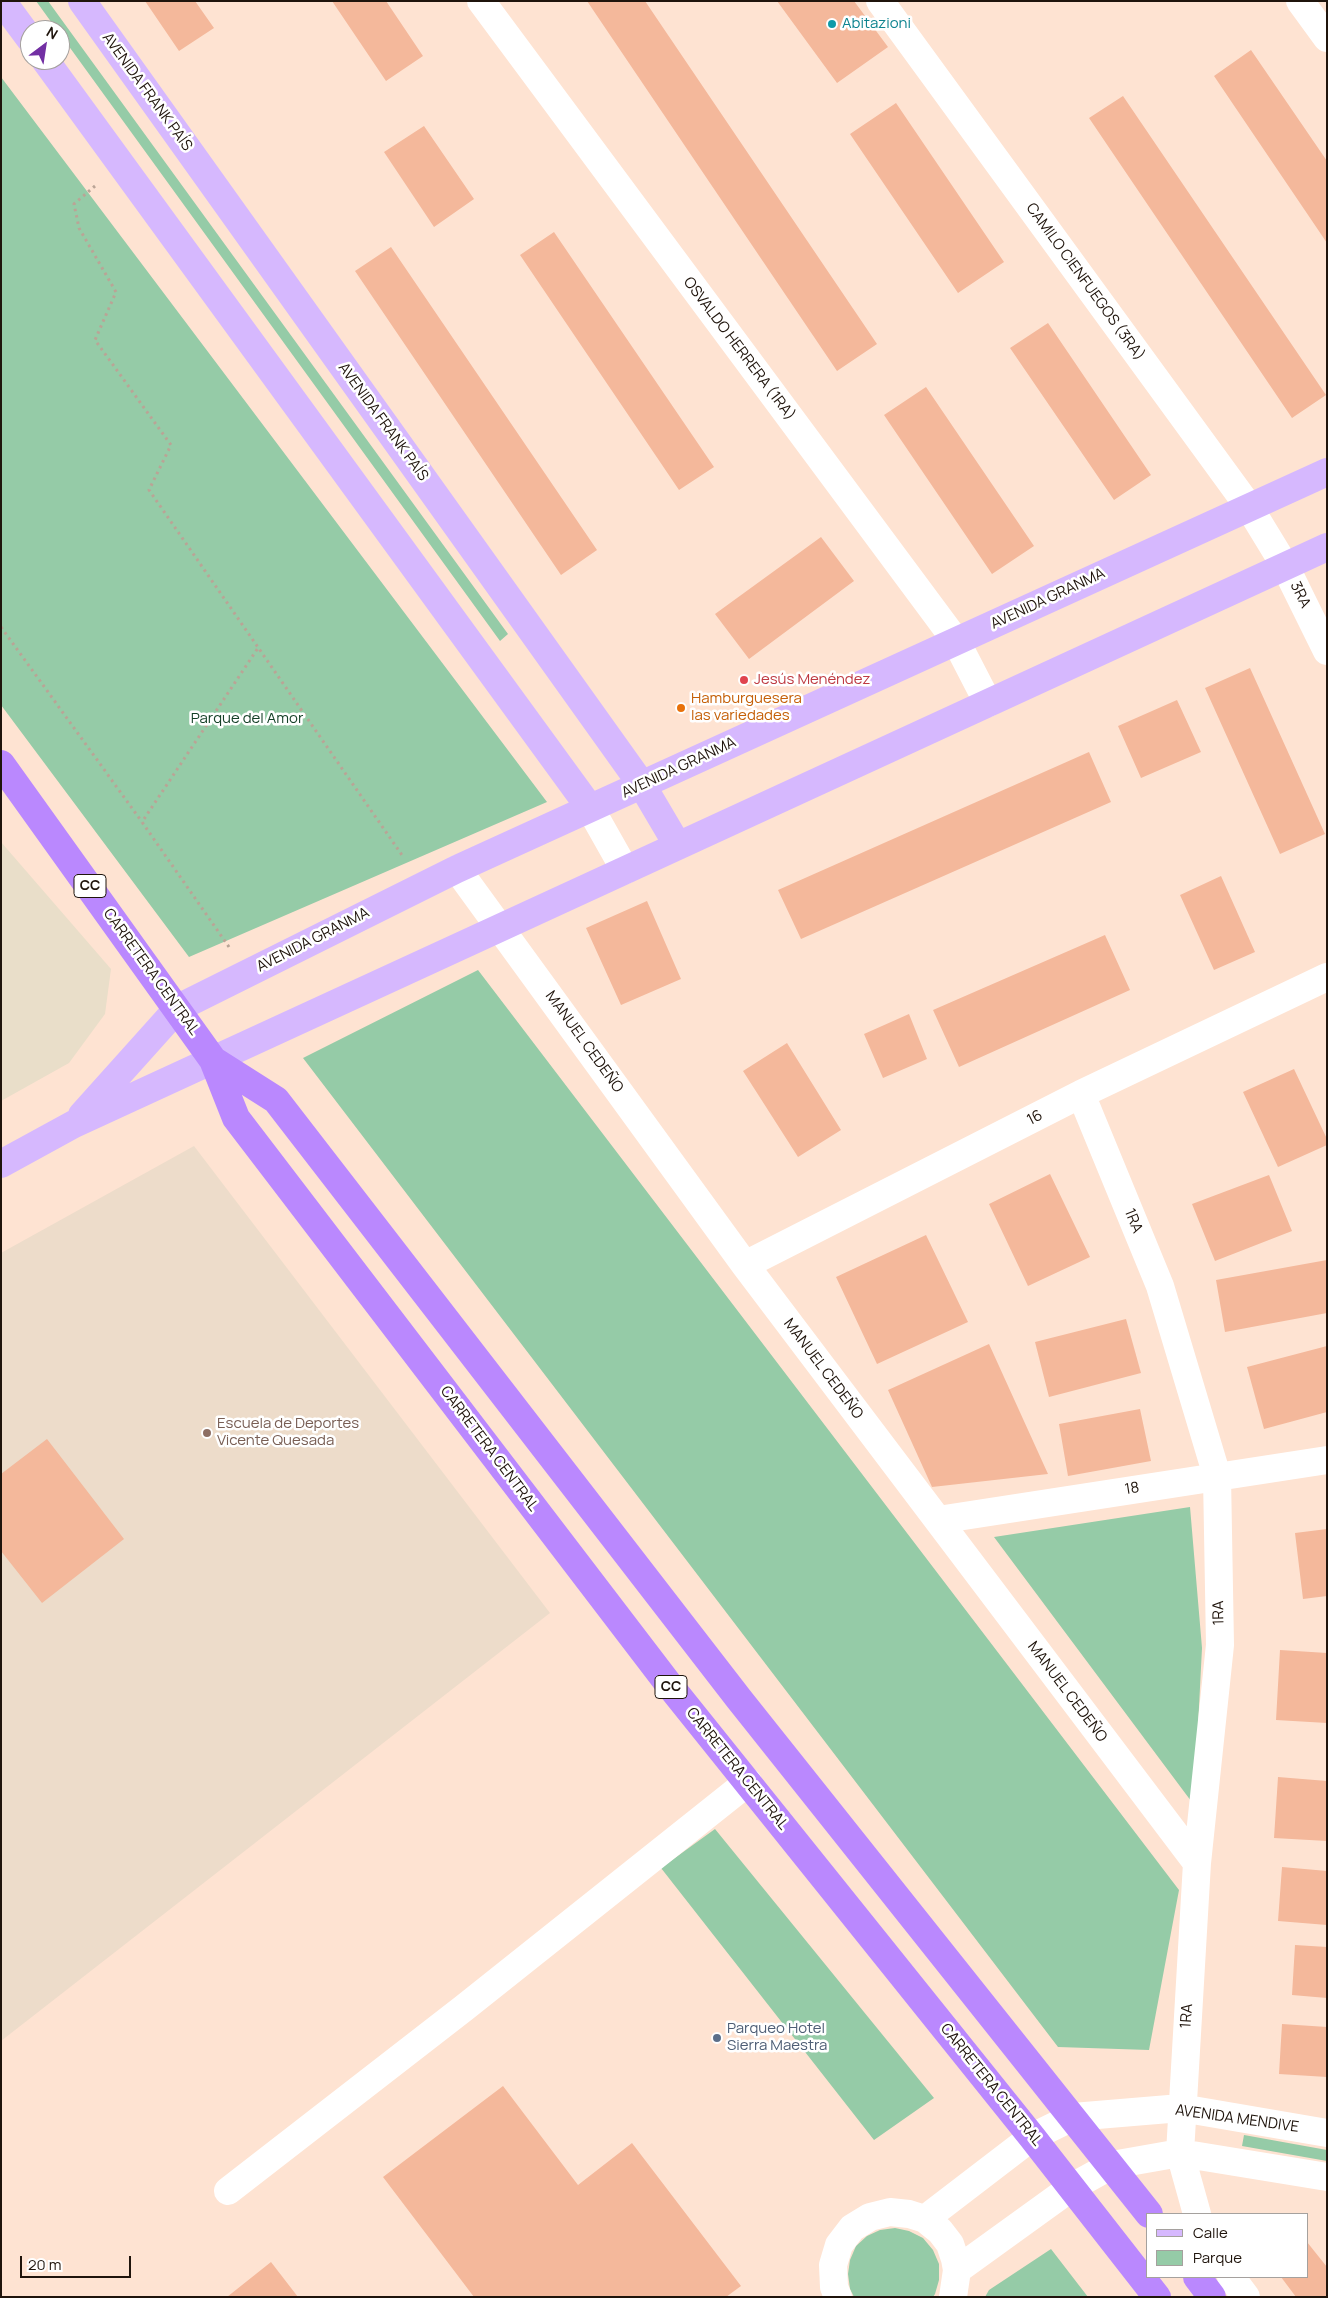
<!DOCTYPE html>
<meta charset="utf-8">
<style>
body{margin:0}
#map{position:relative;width:1328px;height:2298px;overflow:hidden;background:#fee3d2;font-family:Manrope,sans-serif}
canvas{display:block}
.frame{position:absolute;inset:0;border:2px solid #1f140c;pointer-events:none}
.legend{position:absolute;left:1146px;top:2213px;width:162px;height:65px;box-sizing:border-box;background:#fff;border:1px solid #a5a19e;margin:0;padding:6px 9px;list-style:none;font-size:15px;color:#1f140c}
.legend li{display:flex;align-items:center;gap:10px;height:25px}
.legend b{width:25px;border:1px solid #a5a19e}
.north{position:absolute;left:20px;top:20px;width:50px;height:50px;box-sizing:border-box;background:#fff;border:1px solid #a5a19e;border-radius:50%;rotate:31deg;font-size:14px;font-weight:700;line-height:20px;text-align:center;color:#1f140c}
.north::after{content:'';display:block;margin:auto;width:18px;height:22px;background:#722fa3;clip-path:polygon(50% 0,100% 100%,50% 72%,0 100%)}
.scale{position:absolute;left:20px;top:2256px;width:111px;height:22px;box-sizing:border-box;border:2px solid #1f140c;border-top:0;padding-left:6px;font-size:15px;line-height:18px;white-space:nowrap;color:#1f140c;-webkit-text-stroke:4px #fff;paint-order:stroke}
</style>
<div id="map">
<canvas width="1328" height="2298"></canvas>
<div class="frame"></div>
<ul class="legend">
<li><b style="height:6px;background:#d6b8fe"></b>Calle</li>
<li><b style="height:14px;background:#95cba7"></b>Parque</li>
</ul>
<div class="north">N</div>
<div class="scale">20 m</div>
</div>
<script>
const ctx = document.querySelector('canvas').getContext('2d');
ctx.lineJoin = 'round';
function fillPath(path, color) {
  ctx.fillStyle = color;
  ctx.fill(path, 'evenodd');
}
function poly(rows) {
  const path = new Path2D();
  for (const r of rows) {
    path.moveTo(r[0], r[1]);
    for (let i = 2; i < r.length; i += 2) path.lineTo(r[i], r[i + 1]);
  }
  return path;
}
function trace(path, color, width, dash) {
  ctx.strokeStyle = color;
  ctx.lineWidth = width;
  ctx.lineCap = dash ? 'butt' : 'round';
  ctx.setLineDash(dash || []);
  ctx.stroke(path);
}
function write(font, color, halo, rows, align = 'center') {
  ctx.font = font + ' Manrope,sans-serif';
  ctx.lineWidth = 5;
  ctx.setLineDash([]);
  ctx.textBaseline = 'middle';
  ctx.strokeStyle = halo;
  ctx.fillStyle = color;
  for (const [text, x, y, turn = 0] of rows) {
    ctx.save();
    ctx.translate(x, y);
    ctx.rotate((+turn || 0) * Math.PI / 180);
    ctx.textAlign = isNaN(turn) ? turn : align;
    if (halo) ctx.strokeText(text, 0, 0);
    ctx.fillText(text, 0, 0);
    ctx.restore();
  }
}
const industrial = poly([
 [1,842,111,969,105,1014,69,1063,1,1101]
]);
const education = poly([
 [194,1146,550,1613,1,2041,1,1253]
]);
const green = poly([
 [36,1,48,1,508,634,500,641,60,34,60,30,57,30],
 [1,77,547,802,189,957,1,705],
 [478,970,1179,1890,1149,2050,1058,2047,303,1058],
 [1190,1507,1202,1648,1194,1805,994,1537],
 [715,1829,934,2098,874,2140,661,1868],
 [1244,2135,1327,2150,1327,2161,1242,2146],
 [895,2228,909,2231,923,2238,933,2250,939,2264,939,2280,935,2294,933,2297,854,2297,850,2289,848,2274,850,2260,856,2246,867,2236,880,2230],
 [1051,2249,1088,2297,985,2297,989,2290]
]);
const building = poly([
 [145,1,195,1,214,28,179,51],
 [332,1,386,1,423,56,386,81],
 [587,1,645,1,877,344,837,371],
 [777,1,854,1,888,47,837,83],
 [1251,50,1327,161,1327,243,1214,76],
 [1123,96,1326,395,1292,418,1089,118],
 [896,103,1004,262,958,293,850,134],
 [424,126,474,199,434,227,384,152],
 [554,232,714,467,679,490,520,255],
 [391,247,597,550,561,575,355,271],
 [1048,323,1151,475,1114,500,1010,348],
 [926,387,1034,546,992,574,884,415],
 [821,537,854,581,749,659,715,614],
 [1250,668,1325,834,1280,854,1205,688],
 [1177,700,1201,752,1141,778,1118,726],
 [1089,752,1111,802,801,939,778,890],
 [1221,876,1255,952,1214,970,1180,895],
 [647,901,681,979,621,1005,586,928],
 [1105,935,1130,990,959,1067,933,1010],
 [909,1014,927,1059,883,1078,864,1034],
 [787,1043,841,1130,798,1157,743,1071],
 [1294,1069,1327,1139,1327,1145,1278,1167,1243,1092],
 [1050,1174,1090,1257,1028,1286,989,1204],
 [1269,1175,1292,1231,1215,1261,1192,1204],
 [926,1235,968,1322,877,1364,836,1277],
 [1327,1260,1327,1313,1225,1332,1216,1280],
 [1126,1319,1141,1373,1049,1397,1035,1342],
 [989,1344,1048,1474,932,1487,888,1390],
 [1327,1346,1327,1412,1264,1429,1247,1367],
 [1140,1409,1151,1461,1068,1476,1059,1424],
 [47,1439,124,1539,42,1603,1,1551,1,1474],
 [1327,1529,1327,1596,1303,1599,1295,1533],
 [1280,1650,1327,1653,1327,1723,1276,1720],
 [1278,1777,1327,1781,1327,1841,1274,1838],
 [1282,1867,1327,1871,1327,1925,1278,1921],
 [1295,1945,1327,1947,1327,1998,1292,1995],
 [1282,2024,1327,2027,1327,2077,1279,2074],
 [503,2086,578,2185,632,2143,741,2286,726,2297,474,2297,383,2177],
 [1307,2242,1327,2267,1327,2297,1296,2297,1281,2277,1307,2277],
 [271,2262,298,2297,227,2297]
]);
const path = poly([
 [95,186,74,204,79,228,116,292,95,340,171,445,149,490,404,858],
 [1,627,142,822],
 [229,947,142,822,258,648]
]);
const minor = poly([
 [481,1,956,641,988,703],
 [880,1,1249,507,1285,566,1327,651],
 [1300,1,1327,38],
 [590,808,625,870],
 [457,869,745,1265,1197,1863],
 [1081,1094,1160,1286,1217,1476,1220,1645,1197,1863,1180,2153,1197,2214],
 [745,1265,1081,1094,1327,977],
 [938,1520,1327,1460],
 [228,2191,464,2008,748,1782],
 [925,2219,1032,2137,1073,2117,1181,2108,1327,2133],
 [957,2270,1072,2187,1112,2165,1180,2153,1327,2177],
 [1231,2277,1246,2297],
 [838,2297,834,2287,833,2265,839,2245,852,2228,870,2217,890,2212,909,2214,925,2219,940,2231,950,2244,955,2259,957,2270,953,2297]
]);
const major = poly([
 [2,1,30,39],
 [82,1,642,785,678,846],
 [45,60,590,808],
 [82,1115,178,1008,457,869,1327,472],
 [1,1164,74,1124,1327,547]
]);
const highway = poly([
 [1,764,213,1060,236,1118,670,1686,1032,2137,1157,2297],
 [213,1060,276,1100,739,1699,1149,2214],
 [1197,2277,1212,2297]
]);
const markers = [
 [832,24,5,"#0f9aa8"],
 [744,680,5,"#e0444e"],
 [681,708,5,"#e8710a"],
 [207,1433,5,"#8d6e63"],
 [717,2038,5,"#5c6f8a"]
];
const shields = [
 [90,886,32],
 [671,1687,32]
];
const shieldNames = [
 ["CC",90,886],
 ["CC",671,1687]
];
const cultureNames = [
 ["Abitazioni",842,24]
];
const streetNames = [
 ["AVENIDA FRANK PAÍS",147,92,54],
 ["CAMILO CIENFUEGOS (3RA)",1085,282,54],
 ["OSVALDO HERRERA (1RA)",739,349,53],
 ["AVENIDA FRANK PAÍS",383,422,54],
 ["3RA",1300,595,64],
 ["AVENIDA GRANMA",1048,599,-25],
 ["AVENIDA GRANMA",679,768,-25],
 ["AVENIDA GRANMA",313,940,-27],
 ["CARRETERA CENTRAL",151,972,54],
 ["MANUEL CEDEÑO",584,1042,54],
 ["16",1035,1118,-27],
 ["1RA",1133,1221,68],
 ["MANUEL CEDEÑO",823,1369,53],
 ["CARRETERA CENTRAL",489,1449,53],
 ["18",1132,1489,-9],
 ["1RA",1219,1613,-91],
 ["MANUEL CEDEÑO",1067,1692,53],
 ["CARRETERA CENTRAL",737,1769,51],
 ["1RA",1187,2016,-86],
 ["CARRETERA CENTRAL",991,2085,51],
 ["AVENIDA MENDIVE",1237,2119,8]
];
const healthNames = [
 ["Jesús Menéndez",754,680]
];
const foodNames = [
 ["Hamburguesera",691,699],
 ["las variedades",691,716]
];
const parkNames = [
 ["Parque del Amor",247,719]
];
const educationNames = [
 ["Escuela de Deportes",217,1424],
 ["Vicente Quesada",217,1441]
];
const serviceNames = [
 ["Parqueo Hotel",727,2029],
 ["Sierra Maestra",727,2046]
];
fillPath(industrial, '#e9dec9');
fillPath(education, '#eddcca');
fillPath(green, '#95cba7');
fillPath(building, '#f4b89b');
trace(path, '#baa496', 3, [2.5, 4]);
trace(minor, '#fff', 28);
trace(major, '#d6b8fe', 28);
trace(highway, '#ba88fe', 28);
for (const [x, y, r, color] of markers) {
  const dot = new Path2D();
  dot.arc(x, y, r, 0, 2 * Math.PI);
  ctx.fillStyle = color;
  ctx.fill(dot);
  trace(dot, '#fff', 2);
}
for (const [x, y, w] of shields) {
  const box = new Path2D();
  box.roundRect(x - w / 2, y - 11.5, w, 23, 4);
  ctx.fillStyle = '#fff';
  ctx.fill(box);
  trace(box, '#1f140c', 1);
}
write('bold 14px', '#1f140c', null, shieldNames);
write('15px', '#0d838f', '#fff', cultureNames, 'left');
write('15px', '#1f140c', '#fff', streetNames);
write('15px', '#be3a42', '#fff', healthNames, 'left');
write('15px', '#c56008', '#fff', foodNames, 'left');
write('15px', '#133f26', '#fff', parkNames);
write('15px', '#785e54', '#fff', educationNames, 'left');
write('15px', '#4e5e75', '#fff', serviceNames, 'left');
</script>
